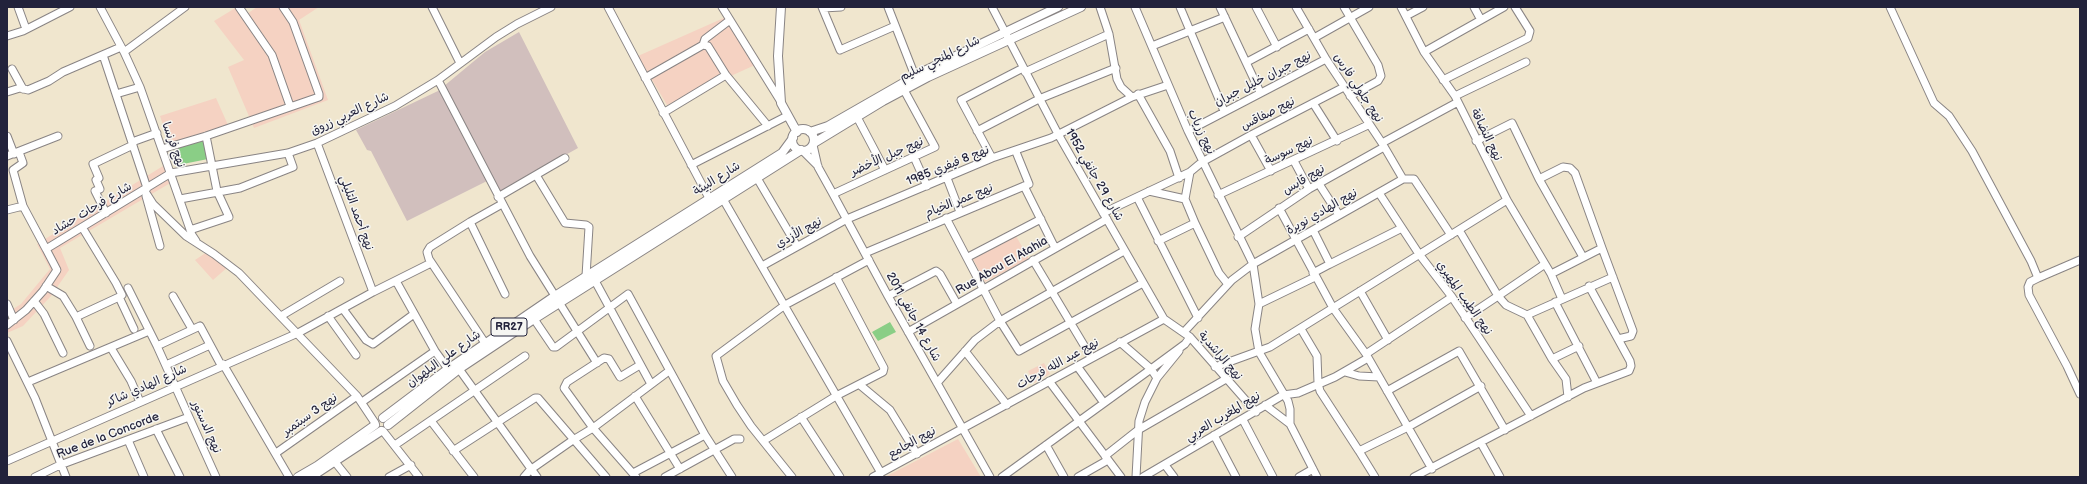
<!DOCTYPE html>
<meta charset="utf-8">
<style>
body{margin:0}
#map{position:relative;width:2087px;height:484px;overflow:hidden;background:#f0e6ce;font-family:"Balsamiq Sans",sans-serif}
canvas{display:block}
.frame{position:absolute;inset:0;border:8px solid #22223b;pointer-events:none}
</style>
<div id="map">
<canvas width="2087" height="484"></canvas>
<div class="frame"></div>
</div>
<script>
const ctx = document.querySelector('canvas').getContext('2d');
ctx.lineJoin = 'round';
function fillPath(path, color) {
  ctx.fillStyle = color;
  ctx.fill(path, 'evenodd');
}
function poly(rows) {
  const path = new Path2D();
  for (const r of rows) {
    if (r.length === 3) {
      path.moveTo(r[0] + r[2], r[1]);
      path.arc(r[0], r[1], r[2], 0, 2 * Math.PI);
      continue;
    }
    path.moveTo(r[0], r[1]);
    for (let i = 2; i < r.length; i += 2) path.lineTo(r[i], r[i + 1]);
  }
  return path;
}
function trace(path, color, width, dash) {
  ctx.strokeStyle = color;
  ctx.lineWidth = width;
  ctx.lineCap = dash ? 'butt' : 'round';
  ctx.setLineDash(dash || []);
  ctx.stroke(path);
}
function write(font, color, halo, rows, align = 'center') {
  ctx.font = font + ' "Balsamiq Sans","Playpen Sans Arabic",sans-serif';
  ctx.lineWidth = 3;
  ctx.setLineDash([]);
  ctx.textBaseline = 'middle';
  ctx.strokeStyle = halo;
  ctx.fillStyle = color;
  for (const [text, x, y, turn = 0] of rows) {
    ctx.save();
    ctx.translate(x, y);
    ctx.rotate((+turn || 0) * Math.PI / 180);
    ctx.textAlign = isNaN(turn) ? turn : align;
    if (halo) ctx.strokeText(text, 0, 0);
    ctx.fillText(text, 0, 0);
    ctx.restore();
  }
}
const built = poly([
 [237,7,247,14,257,7,319,7,299,20,328,100,254,128,228,67,244,60,214,21],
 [726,17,755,65,667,105,638,56],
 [216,98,228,125,169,143,160,116],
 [163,166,172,182,60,248,69,270,51,296,23,326,7,333,7,313,21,304,50,269,37,244],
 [1016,236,1029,259,985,282,973,259],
 [207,252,229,266,213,280,195,260],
 [1044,363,1050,374,1034,383,1028,371],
 [958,439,981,477,885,477]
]);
const industrial = poly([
 [519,32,578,148,494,195,487,181,407,221,371,151,367,150,356,130,438,91,485,52]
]);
const green = poly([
 [204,141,208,159,178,165,175,148],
 [890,322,896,332,878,341,872,332]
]);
const minor = poly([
 [18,7,26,29],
 [100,7,124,52,140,87,192,235,196,241],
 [239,7,272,55,290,106],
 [432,7,460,63],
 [608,7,709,198],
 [722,7,781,102],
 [822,7,840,50,895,26],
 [888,7,915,76],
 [992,7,1058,134,1164,319,1190,337,1256,412],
 [1100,7,1109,34,1117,79,1121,87,1132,97],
 [1135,7,1188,131,1253,264,1259,304,1255,329,1259,352,1288,401,1290,409,1290,424,1317,477],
 [1180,7,1224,111],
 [1220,7,1260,92],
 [1256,7,1277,47],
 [1296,7,1326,59,1382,143,1403,179],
 [1344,7,1378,65,1381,76,1378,81,1350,96],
 [1401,7,1424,52,1455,96,1507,200,1551,274],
 [1474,7,1481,20],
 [1890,7,1934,103,1949,116,1972,151,2031,261,2038,278,2030,282,2028,287,2029,295,2067,366,2080,394],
 [823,8,841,7],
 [1406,16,1423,7],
 [7,36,23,31,70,7],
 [1314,38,1369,7],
 [703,45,705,39,730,20],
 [1152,46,1225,17],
 [124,52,185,7],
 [1424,52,1504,7],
 [103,55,147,188],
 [1247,62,1309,29],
 [12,69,23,89],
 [1025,72,1109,34],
 [726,75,768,126],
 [645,78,703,45,708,46,726,75,663,113],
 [438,80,530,256,597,363],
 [1443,80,1528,38,1530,31,1515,7],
 [7,92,20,88,28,90,49,81,63,72,121,47],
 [116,94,140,87],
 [1138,94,1170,151,1179,178],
 [1455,96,1526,62],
 [1313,103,1337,141],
 [857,117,885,170],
 [977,131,1039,99,1116,68],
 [1188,131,1326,59],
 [1251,135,1271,171],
 [7,136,14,154],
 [1476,141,1512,123,1539,179,1583,257],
 [132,142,157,133],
 [317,143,373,292],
 [1382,143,1458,102],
 [813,145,818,167,833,194,888,296,990,477],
 [162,149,206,136,319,97,319,94,293,22,283,7],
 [803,151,818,166],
 [7,156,58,136],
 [914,157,927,186],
 [992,158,961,100,1023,68],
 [1294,161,1309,189],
 [691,165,787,116],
 [536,175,565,223,586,225,589,227,586,276],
 [757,178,797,246],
 [947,178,960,212],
 [1539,179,1563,167,1570,168,1575,173,1602,248,1551,274,1562,299],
 [1319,184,1339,215],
 [1024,186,1055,248],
 [144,190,153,204,186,236,214,254,239,273,357,396,375,423],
 [1149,191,1185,199],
 [1379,193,1419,254,1452,297,1531,416],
 [833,194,935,147,904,90],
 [1218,195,1368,125],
 [146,196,160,246],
 [498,197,565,158],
 [1137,197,1198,318],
 [180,199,240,188,293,167,288,153],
 [723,199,881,473],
 [23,206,46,249],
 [1279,208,1333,308,1366,354,1432,469],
 [7,210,23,206,13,170,23,163,19,152],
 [106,213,95,191,100,189,96,180,99,178,93,164,133,145],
 [1103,213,1190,172,1202,162,1251,135,1344,87],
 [946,218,1000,321,1019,351,1143,283],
 [470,222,505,294],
 [1195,223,1219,273,1227,283],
 [82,227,116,283,122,295,119,297,134,329],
 [190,230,229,217,217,191,206,136],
 [1313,230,1330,264,1402,228],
 [1459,230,1498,296,1545,264],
 [1238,237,1309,189,1384,147],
 [1158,241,1195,223,1185,199,1190,172],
 [865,253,1029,184,1016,152],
 [968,257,1041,219],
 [1033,260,1091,357],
 [762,266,847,219,992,158,1051,138,1132,97,1168,85],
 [1313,273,1330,264],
 [2038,278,2080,260],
 [594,279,651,384],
 [396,281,435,351,448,369],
 [46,286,63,296,76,317,90,346],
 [1589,286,1618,339,1631,336,1633,331,1602,248],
 [128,288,157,346],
 [1360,291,1388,340],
 [173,296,192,329],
 [888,296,936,271,940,274,957,304],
 [34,301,44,314,63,353],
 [1555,302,1597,383],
 [7,304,14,320],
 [1259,304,1315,277],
 [343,309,366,340,373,344,414,314],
 [1527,315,1552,359,1579,346],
 [281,316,340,281],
 [328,316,356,355],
 [76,317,119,297],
 [1465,318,1498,296,1506,305,1527,315,1613,277],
 [534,319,553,347,556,347,628,294,705,435,732,477],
 [7,325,26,310,43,291,57,270,46,249,171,173,288,153,317,143,395,106,438,80,496,37,517,24,551,7],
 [1301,329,1317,356,1318,383,1320,391,1359,451],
 [908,332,1107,219],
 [1184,332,1232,280,1253,264,1403,179,1414,179,1451,235],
 [7,341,35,398,66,477],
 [1120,342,1151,369,1157,378],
 [485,343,429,259,427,252,430,247,470,222,502,204],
 [111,348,131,381,140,402],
 [965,351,1007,405],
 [1366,354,1452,297],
 [1552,359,1566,379,1568,397],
 [223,364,289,477],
 [166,365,210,345],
 [1077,366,1104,403],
 [1215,367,1270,347,1507,200],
 [459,369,537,477],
 [1345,372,1359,376,1379,377],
 [1049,381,1121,477],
 [28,382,149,331],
 [937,383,975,340,1000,321,1124,251],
 [860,385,890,410,917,454],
 [1387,391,1459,351,1505,430],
 [635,396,680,469],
 [362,402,435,351],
 [1265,405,1290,424],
 [801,417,840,477],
 [1243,420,1273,477],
 [431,421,474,477],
 [156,429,180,477],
 [383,431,419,477],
 [1214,435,1236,477],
 [128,440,144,477],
 [763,441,836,396,883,372,884,368,836,277],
 [1481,443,1500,477],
 [395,445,525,356],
 [1046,445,1064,477],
 [453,451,535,398,538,398,606,477],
 [276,453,357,396],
 [1105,456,1138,430,1226,379],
 [7,461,298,333,373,292,431,263],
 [335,462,347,477],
 [1165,465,1174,477],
 [633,473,705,435],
 [35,477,60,465,189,417],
 [216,477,157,346,200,326,221,365],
 [389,477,411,465],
 [524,477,530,470,573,440,593,428,669,371],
 [636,477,593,428,564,388,567,382,604,358,609,359,620,377,640,365],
 [665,477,734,439,740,439],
 [792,477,751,426,737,405,723,381,716,356,785,305,869,260],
 [873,477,1164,319],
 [1002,477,1151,369,1185,344,1190,337],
 [1078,477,1108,460],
 [1136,477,1139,421,1145,402,1157,378,1179,351],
 [1143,477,1283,395,1298,393,1335,377,1368,358],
 [1299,477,1313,469],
 [1375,477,1359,451,1408,427,1481,386],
 [1414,477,1584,388,1629,371,1631,366,1630,361,1618,339]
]);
const major = poly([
 [781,7,778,56,781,103,797,132],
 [803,140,11],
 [810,132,828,126,924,71,1058,7],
 [814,143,883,101,928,77,1081,7],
 [383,418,448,369,555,296,782,153,793,138],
 [388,425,459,369,534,319,801,150],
 [298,477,317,466,375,425],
 [311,477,381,431]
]);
const shields = [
 [509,327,36]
];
const shieldNames = [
 ["RR27",509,327]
];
const streetNames = [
 ["شارع المنجي سليم",940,59,-26],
 ["نهج جبران خليل جبران",1263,79,-27],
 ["نهج جلولي فارس",1358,88,57],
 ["شارع العربي زروق",350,114,-25],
 ["نهج صفاقس",1268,114,-27],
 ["نهج زرياب",1201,132,65],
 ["نهج النضافة",1486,135,64],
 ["نهج فرنسا",173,145,70],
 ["نهج سوسة",1289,151,-25],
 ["نهج جبل الأخضر",887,157,-24],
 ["نهج 8 فيفري 1985",948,166,-22],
 ["شارع 29 جانفي 1952",1094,175,60],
 ["شارع البيئة",717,179,-32],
 ["نهج قابس",1304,180,-31],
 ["نهج عمر الخيام",959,201,-22],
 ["شارع فرحات حشاد",92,209,-31],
 ["نهج الهادي نويرة",1322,212,-30],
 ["نهج أحمد التليلي",356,213,70],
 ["نهج الأزدي",799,233,-29],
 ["Rue Abou El Atahia",1002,266,-30],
 ["نهج الطيب المهيري",1464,298,55],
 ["شارع 14 جانفي 2011",913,317,61],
 ["نهج الراشدية",1220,356,49],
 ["شارع علي البلهوان",444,359,-36],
 ["نهج عبد الله فرحات",1058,364,-29],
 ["شارع الهادي شاكر",147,386,-24],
 ["نهج 3 سبتمبر",310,415,-35],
 ["نهج المغرب العربي",1223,417,-31],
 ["نهج الدستور",206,427,66],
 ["Rue de la Concorde",108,436,-21],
 ["نهج الجامع",912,443,-29]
];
fillPath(built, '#f5d2c2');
fillPath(industrial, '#d1bfbd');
fillPath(green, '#8ace86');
trace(minor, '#898484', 9);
trace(major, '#898484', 10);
trace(minor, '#fff', 7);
trace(major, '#fff', 8);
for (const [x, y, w] of shields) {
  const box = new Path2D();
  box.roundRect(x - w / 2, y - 9, w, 18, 3);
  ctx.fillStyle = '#f6f6f2';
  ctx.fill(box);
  trace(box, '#22223b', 1);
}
write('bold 11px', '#22223b', null, shieldNames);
write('12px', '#22223b', '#f6f6f2', streetNames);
</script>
